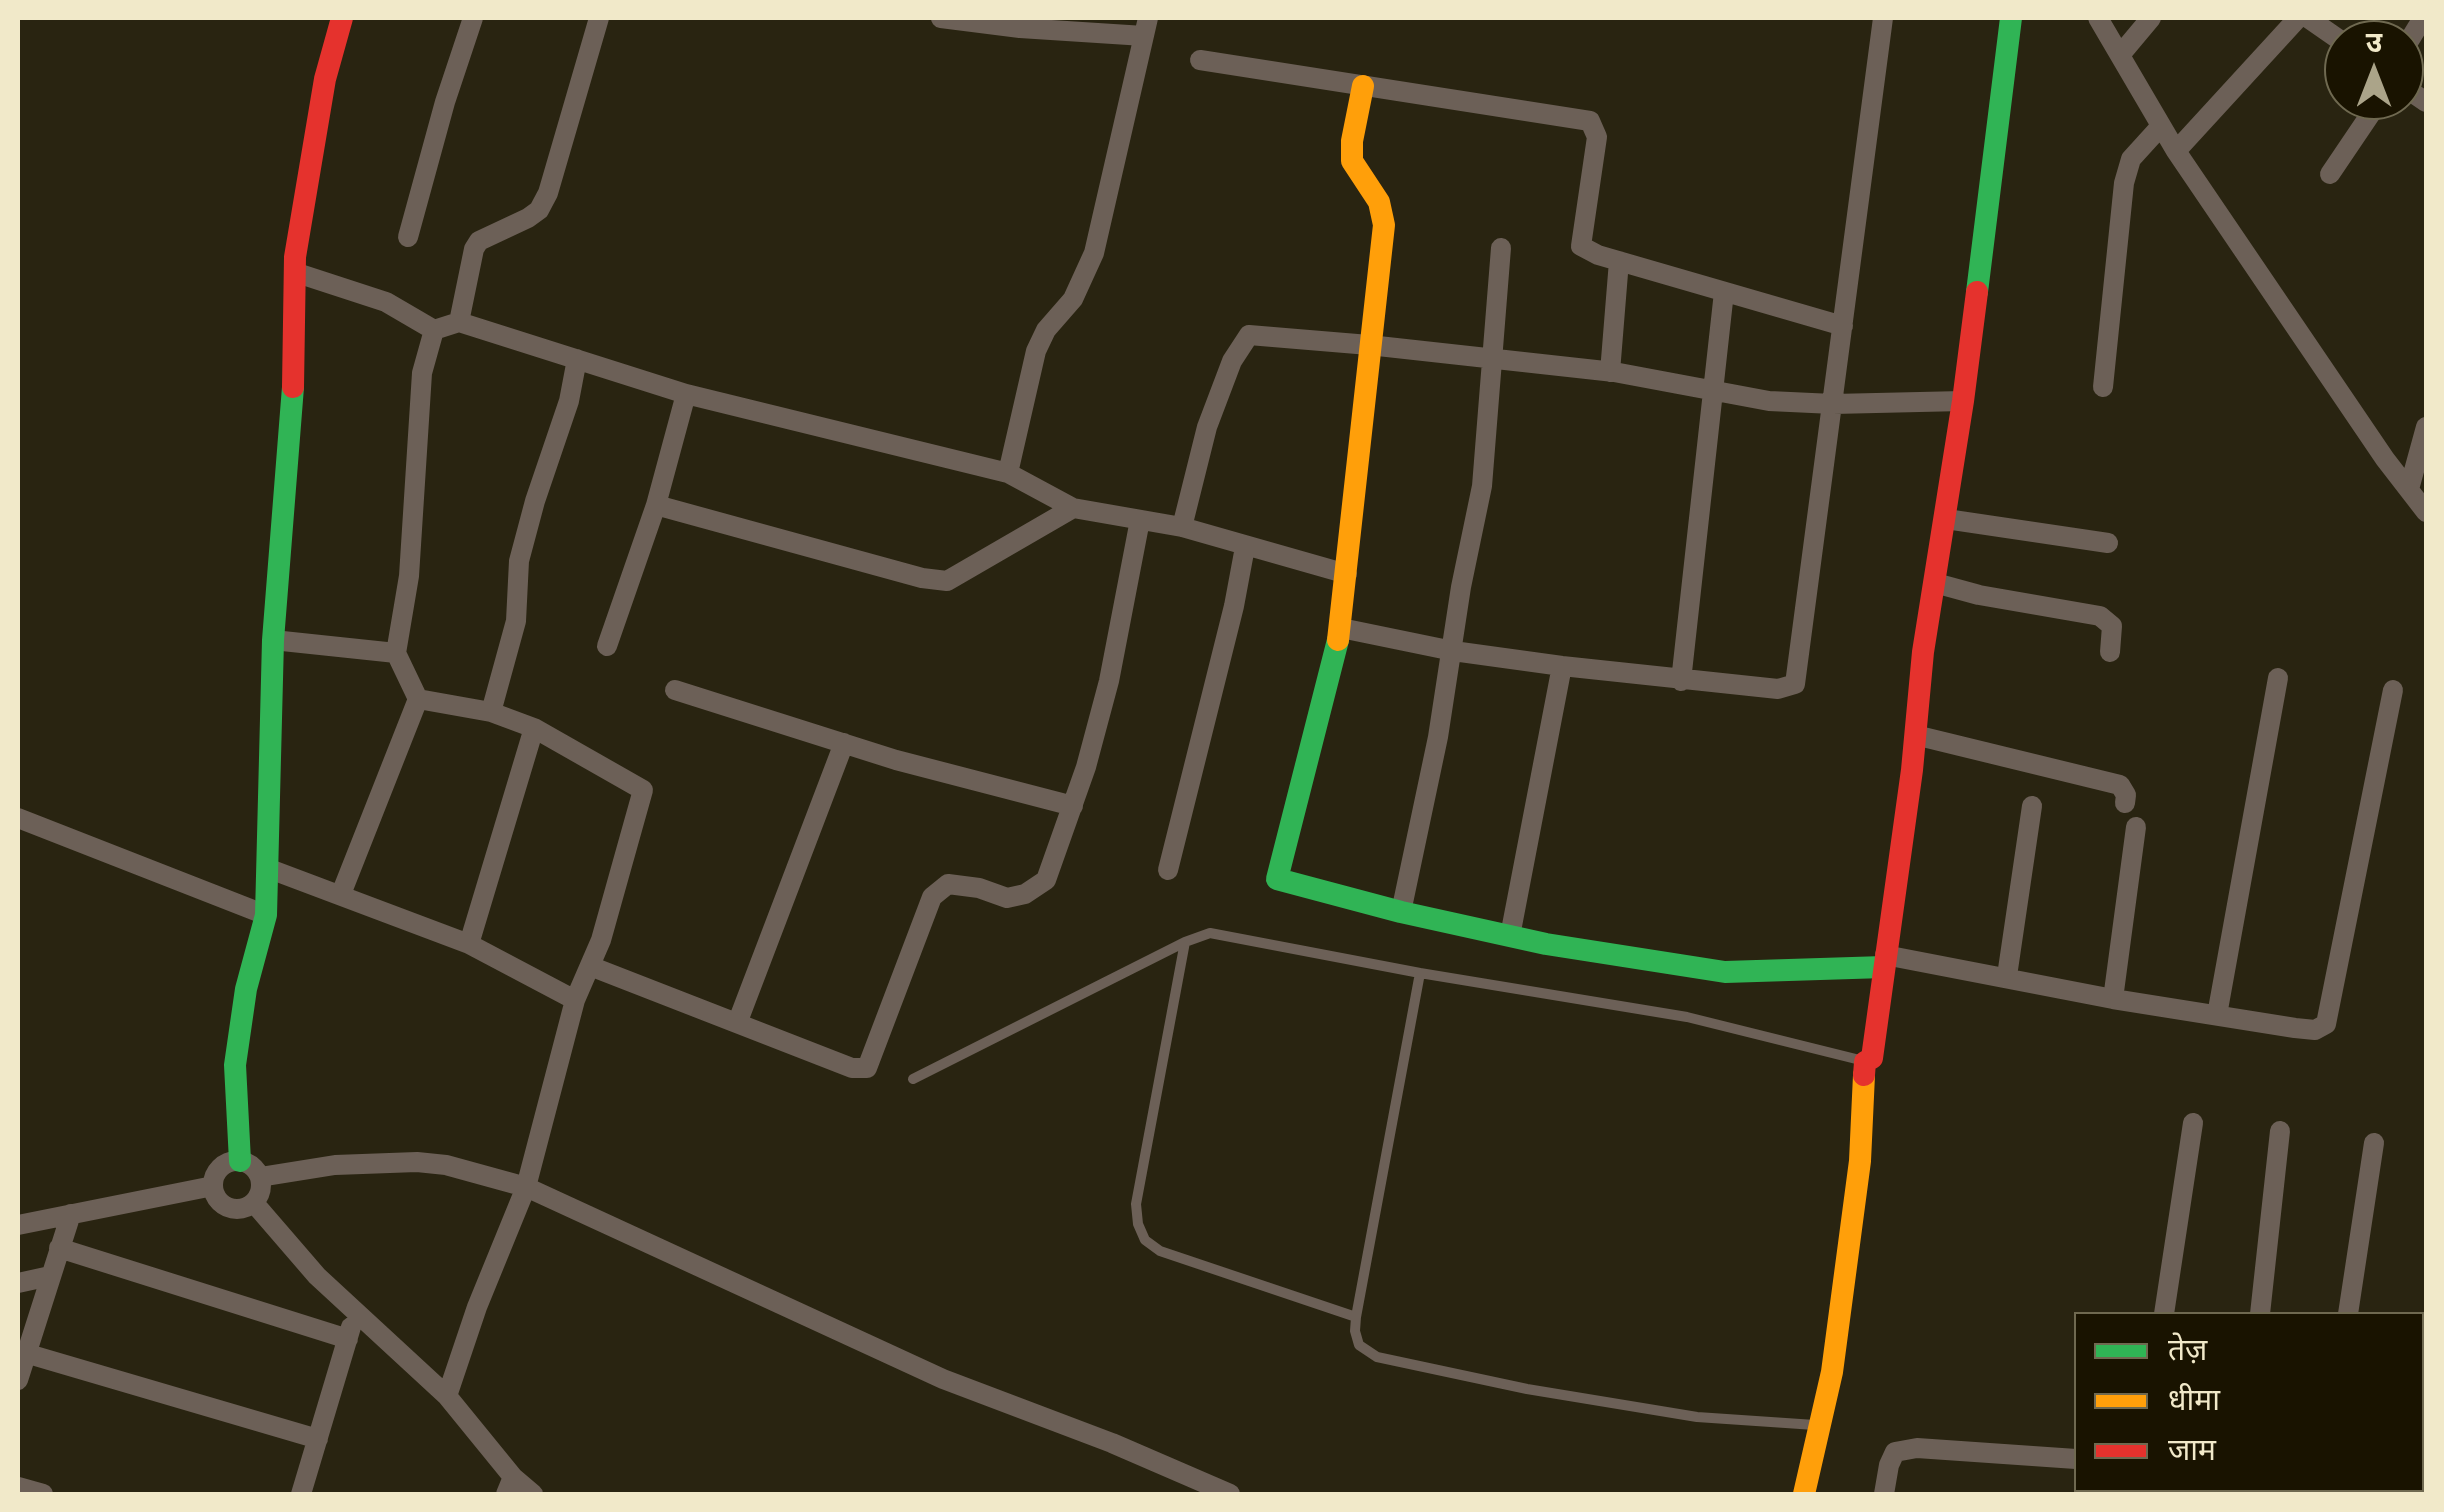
<!DOCTYPE html>
<meta charset="utf-8">
<style>
body{margin:0}
#map{position:relative;width:2444px;height:1512px;overflow:hidden;background:#292411;font-family:"Golos Text","Noto Sans Devanagari",sans-serif}
canvas{display:block}
.frame{position:absolute;inset:0;border:20px solid #f1e9c9;pointer-events:none}
.legend{position:absolute;left:2074px;top:1312px;width:350px;height:180px;box-sizing:border-box;background:#191300;border:2px solid #6f6950;margin:0;padding:12px 18px;list-style:none;font-size:30px;color:#f1e9c9}
.legend li{display:flex;align-items:center;gap:20px;height:50px}
.legend b{width:50px;border:2px solid #6f6950}
.north{position:absolute;left:2324px;top:20px;width:100px;height:100px;box-sizing:border-box;background:#191300;border:2px solid #6f6950;border-radius:50%;rotate:0deg;font-size:28px;font-weight:700;line-height:40px;text-align:center;color:#f1e9c9}
.north::after{content:'';display:block;margin:auto;width:35px;height:45px;background:#aba489;clip-path:polygon(50% 0,100% 100%,50% 72%,0 100%)}
</style>
<div id="map">
<canvas width="2444" height="1512"></canvas>
<div class="frame"></div>
<ul class="legend">
<li><b style="height:12px;background:#30b455"></b>तेज़</li>
<li><b style="height:12px;background:#ff9f0a"></b>धीमा</li>
<li><b style="height:12px;background:#e5322d"></b>जाम</li>
</ul>
<div class="north">उ</div>
</div>
<script>
const ctx = document.querySelector('canvas').getContext('2d');
ctx.lineJoin = 'round';
function poly(rows) {
  const path = new Path2D();
  for (const r of rows) {
    if (r.length === 3) {
      path.moveTo(r[0] + r[2], r[1]);
      path.arc(r[0], r[1], r[2], 0, 2 * Math.PI);
      continue;
    }
    path.moveTo(r[0], r[1]);
    for (let i = 2; i < r.length; i += 2) path.lineTo(r[i], r[i + 1]);
  }
  return path;
}
function trace(path, color, width, dash) {
  ctx.strokeStyle = color;
  ctx.lineWidth = width;
  ctx.lineCap = dash ? 'butt' : 'round';
  ctx.setLineDash(dash || []);
  ctx.stroke(path);
}
const lane = poly([
 [1185,942,1136,1204,1138,1224,1145,1240,1160,1251,1356,1317],
 [913,1079,1185,942,1210,933,1420,973],
 [1815,1425,1697,1417,1527,1389,1377,1357,1359,1345,1355,1331,1356,1317,1420,973,1687,1017,1864,1061]
]);
const street = poly([
 [941,18,1020,28,1144,36],
 [2098,18,2176,151,2385,459,2426,512],
 [2308,18,2344,43],
 [2404,49,2423,18],
 [2120,55,2151,18],
 [1200,60,1590,121,1597,137,1581,246,1598,255,1843,326],
 [2404,87,2426,102],
 [2176,151,2298,18],
 [2330,174,2380,100],
 [408,237,445,102,473,18],
 [294,272,386,302,434,330,459,322,686,394,1008,473,1073,508,1182,527,1347,574],
 [459,322,474,249,479,241,528,218,539,210,548,193,599,18],
 [1610,372,1619,261],
 [2103,387,2124,183,2131,159,2161,126],
 [1008,473,1036,351,1046,330,1073,299,1094,253,1148,18],
 [2409,489,2426,427],
 [656,505,922,578,947,581,1073,508],
 [1946,519,2108,543],
 [1182,527,1207,427,1232,361,1249,335,1369,345,1614,372,1769,401,1833,404,1963,401],
 [1935,583,1979,595,2100,616,2112,626,2110,652],
 [1341,628,1453,651,1562,666,1778,689,1795,684,1883,18],
 [273,640,396,653,418,699,491,712,534,728,643,790,601,940,575,1000,526,1187,477,1307,447,1396],
 [607,646,656,505,686,394],
 [396,653,409,576,422,373,434,330],
 [1681,681,1724,292],
 [675,690,896,760,1073,806],
 [491,712,516,621,519,561,535,501,569,401,577,359],
 [1915,735,2120,785,2126,795,2125,803],
 [18,818,266,915],
 [267,868,469,944,575,1000],
 [1168,870,1234,606,1245,547],
 [341,894,418,699],
 [1401,912,1438,737,1461,587,1482,486,1501,248],
 [1510,936,1562,666],
 [469,944,534,728],
 [1885,955,2113,999,2295,1028,2315,1030,2326,1024,2393,690],
 [590,966,852,1068,867,1068,932,897,948,884,979,888,1007,898,1025,894,1046,880,1086,767,1109,681,1140,520],
 [2007,976,2032,806],
 [2113,999,2136,827],
 [2217,1015,2278,678],
 [738,1021,844,743],
 [237,1185,24],
 [260,1177,335,1165,417,1162,446,1165,526,1187,943,1379,1112,1443,1230,1494],
 [254,1203,317,1276,447,1396,513,1477],
 [18,1225,213,1186],
 [59,1248,348,1339],
 [18,1283,50,1276],
 [2164,1314,2193,1123],
 [2260,1314,2280,1131],
 [2348,1314,2374,1143],
 [18,1355,25,1353,318,1439],
 [18,1380,71,1214],
 [18,1487,43,1494],
 [301,1494,351,1327],
 [506,1494,513,1477,533,1494],
 [1884,1494,1889,1465,1895,1452,1917,1448,2076,1459]
]);
const fast = poly([
 [1977,292,2011,18],
 [1338,640,1277,879,1401,912,1546,944,1725,972,1884,967],
 [240,1161,235,1065,246,989,266,915,273,640,293,387]
]);
const slow = poly([
 [1338,640,1384,225,1379,202,1352,161,1352,141,1363,86],
 [1804,1494,1832,1372,1860,1161,1864,1075]
]);
const jam = poly([
 [293,387,295,257,325,79,342,18],
 [1864,1075,1865,1062,1872,1058,1912,770,1923,652,1963,401,1977,292]
]);
trace(lane, '#6c6057', 10);
trace(street, '#6c6057', 20);
trace(fast, '#30b455', 22);
trace(slow, '#ff9f0a', 22);
trace(jam, '#e5322d', 22);
</script>
